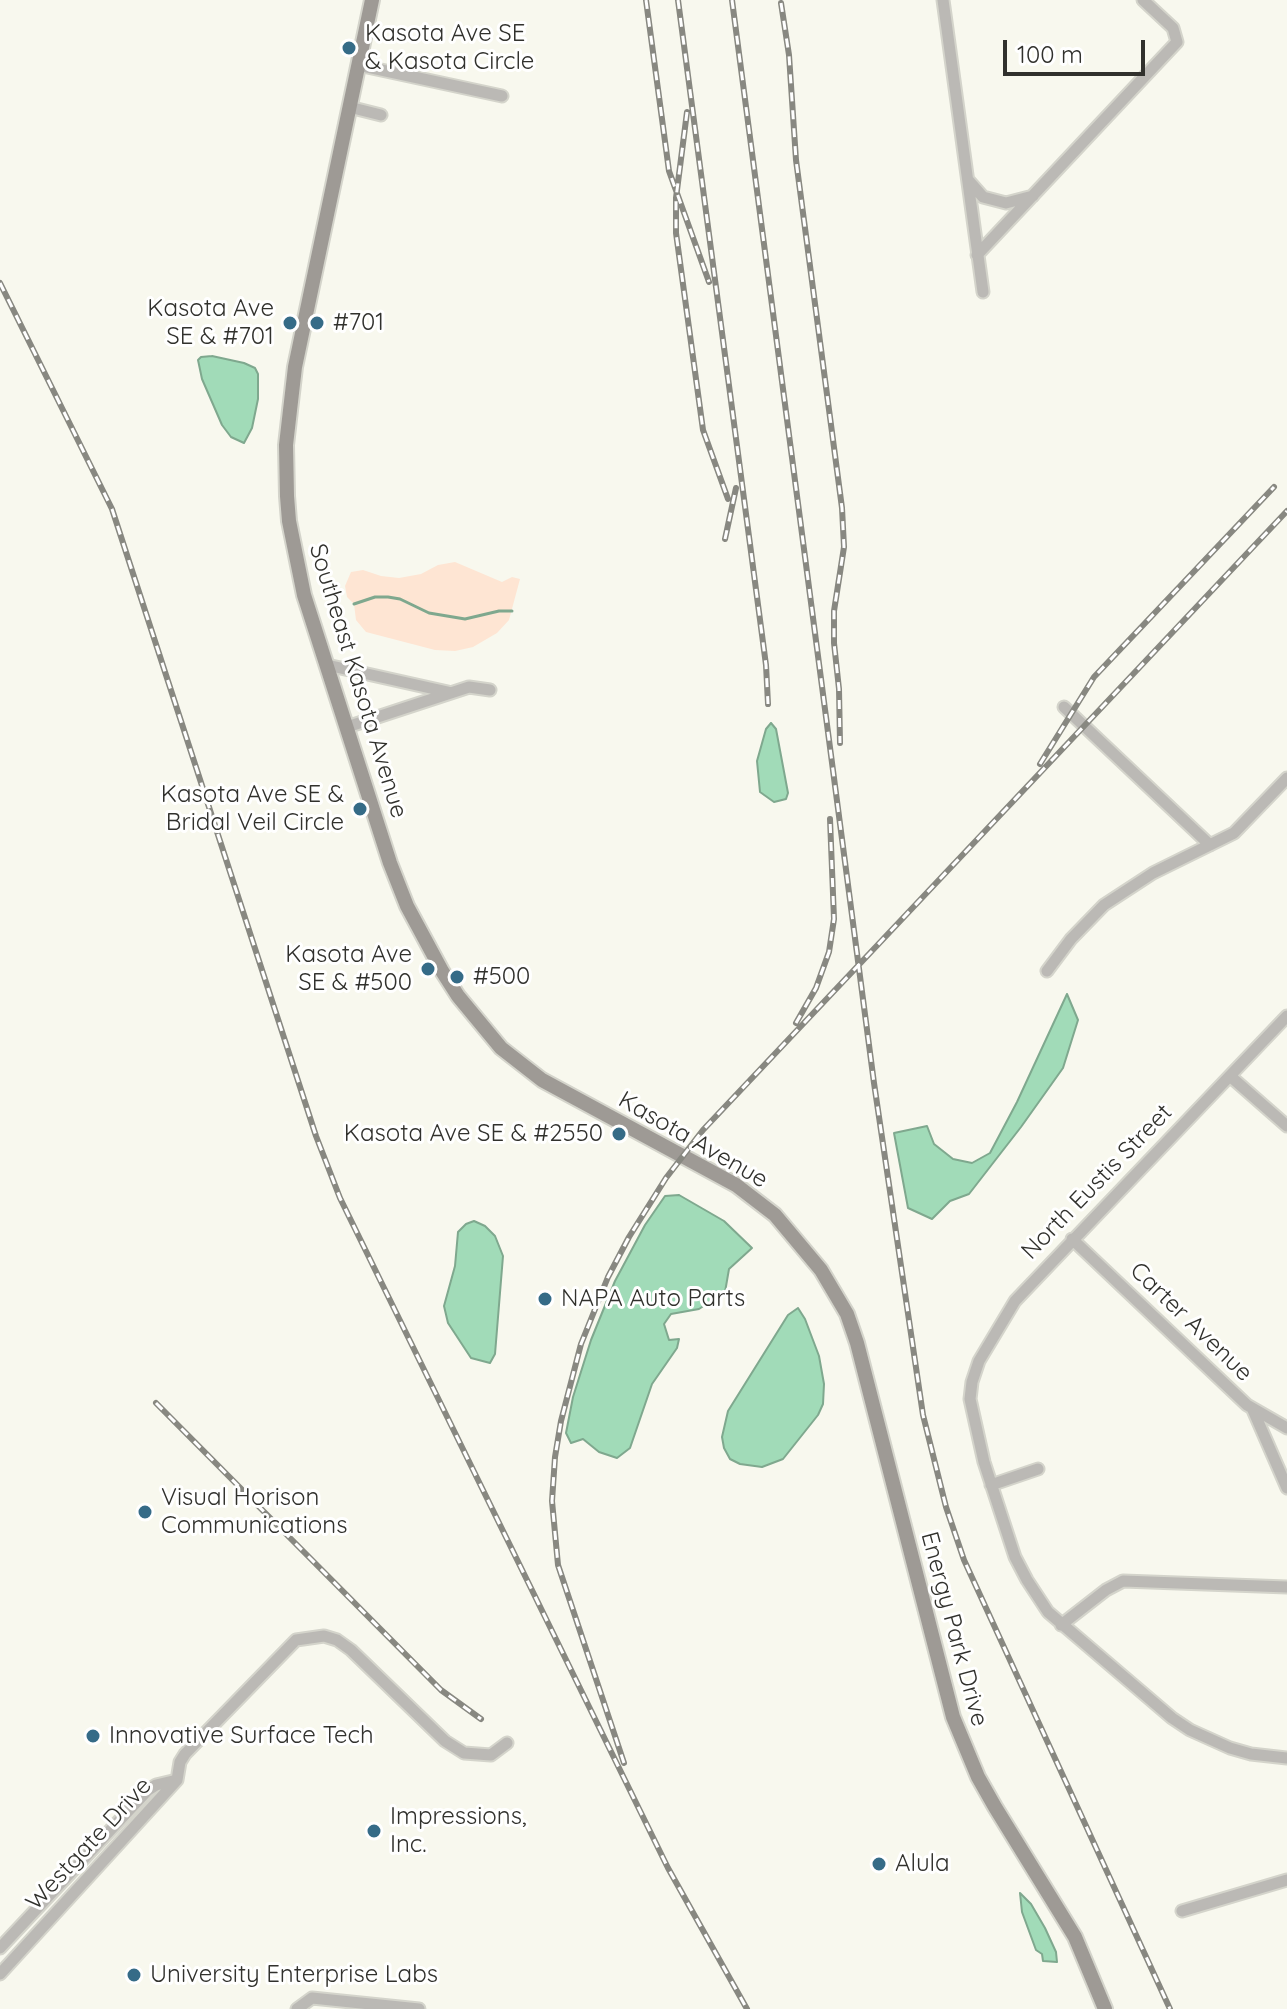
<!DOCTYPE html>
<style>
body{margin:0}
#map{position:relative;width:1287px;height:2009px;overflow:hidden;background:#f8f8ee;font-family:Quicksand,sans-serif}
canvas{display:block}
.scale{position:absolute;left:1003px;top:40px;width:142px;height:36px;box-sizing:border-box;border:4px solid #31312d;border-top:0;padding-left:10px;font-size:24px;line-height:28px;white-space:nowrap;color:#31312d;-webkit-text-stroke:6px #fff;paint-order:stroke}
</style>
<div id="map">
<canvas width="1287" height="2009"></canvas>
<div class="scale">100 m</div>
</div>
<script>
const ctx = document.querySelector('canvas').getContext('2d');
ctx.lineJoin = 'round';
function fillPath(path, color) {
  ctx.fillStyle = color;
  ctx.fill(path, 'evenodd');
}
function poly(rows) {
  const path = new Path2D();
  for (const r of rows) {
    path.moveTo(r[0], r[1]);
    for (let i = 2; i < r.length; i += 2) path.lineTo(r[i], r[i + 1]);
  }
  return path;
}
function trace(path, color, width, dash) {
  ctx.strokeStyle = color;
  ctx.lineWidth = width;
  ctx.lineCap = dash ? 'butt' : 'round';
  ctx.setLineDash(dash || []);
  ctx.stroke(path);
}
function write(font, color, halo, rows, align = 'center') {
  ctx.font = font + ' Quicksand,sans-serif';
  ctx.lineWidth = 6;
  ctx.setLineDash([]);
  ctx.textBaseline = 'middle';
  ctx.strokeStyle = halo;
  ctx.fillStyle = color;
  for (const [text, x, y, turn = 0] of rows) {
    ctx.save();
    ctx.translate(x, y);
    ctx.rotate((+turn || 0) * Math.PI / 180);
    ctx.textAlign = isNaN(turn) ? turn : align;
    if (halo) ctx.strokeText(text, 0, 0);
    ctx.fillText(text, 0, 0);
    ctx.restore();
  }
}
const green = poly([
 [455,562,502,582,512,577,520,579,509,620,497,633,473,647,455,651,435,650,366,632,356,620,354,604,347,597,345,586,351,572,363,570,381,576,399,578,421,574,438,565]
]);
const water = poly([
 [212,356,244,363,255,368,258,374,258,399,252,428,244,443,231,437,222,425,202,379,198,360,201,357,212,356],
 [771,723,776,729,788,793,786,799,774,802,760,792,757,761,766,729,771,723],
 [1067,994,1078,1020,1063,1068,1021,1127,969,1194,950,1201,932,1219,908,1208,894,1133,927,1126,934,1144,953,1159,972,1163,990,1153,1017,1102,1067,994],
 [679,1195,724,1221,752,1248,729,1269,725,1292,699,1309,671,1314,664,1324,669,1340,679,1339,677,1348,652,1384,630,1448,617,1458,599,1452,583,1439,571,1443,566,1433,573,1397,591,1340,615,1281,645,1225,665,1196,679,1195],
 [474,1221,485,1226,495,1236,503,1256,495,1354,490,1363,471,1358,448,1323,444,1306,455,1266,458,1232,466,1224,474,1221],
 [798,1308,805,1319,819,1356,824,1384,823,1404,818,1415,783,1459,762,1467,740,1464,730,1459,724,1448,722,1437,728,1411,788,1315,798,1308],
 [1020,1893,1031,1904,1045,1928,1056,1952,1057,1962,1043,1961,1042,1954,1036,1950,1022,1912,1020,1893]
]);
const stream = poly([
 [354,604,375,597,388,597,400,599,429,613,465,619,499,611,512,611]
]);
const street = poly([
 [943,0,983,292],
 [358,65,502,96],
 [349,107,381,115],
 [968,180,983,197,1006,203,1033,196],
 [977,255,1177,42,1173,28,1143,0],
 [327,665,448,692],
 [1064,707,1210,845],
 [347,727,469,687,490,690],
 [1047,971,1071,939,1104,905,1153,873,1234,833,1287,778],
 [1287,1016,1015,1301,979,1361,972,1382,970,1399,984,1462,1015,1557,1027,1580,1048,1612,1172,1718,1190,1730,1230,1748,1251,1754,1287,1758],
 [1230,1076,1287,1126],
 [1072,1239,1247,1405,1287,1428],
 [1253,1410,1287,1488],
 [991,1485,1038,1469],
 [1061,1625,1106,1590,1123,1581,1287,1587],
 [1182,1911,1287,1880],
 [0,1948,148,1790,156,1785,177,1780],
 [0,1974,177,1780,180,1762,185,1754,296,1640,324,1636,337,1640,351,1650,445,1741,464,1753,491,1755,507,1743],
 [297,2009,312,1998,419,2009]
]);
const secondary = poly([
 [372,0,295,367,286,445,287,496,289,521,304,595,390,863,407,906,442,971,458,996,501,1048,542,1080,736,1185,775,1215,821,1270,847,1314,857,1343,953,1717,978,1777,995,1807,1075,1937,1105,2009]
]);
const rail = poly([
 [646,0,669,171,709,282],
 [678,0,766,665,768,704],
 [732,0,874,1083,923,1415,946,1507,964,1560,1170,2009],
 [781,3,789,55,796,160,842,508,844,547,834,611,834,643,839,689,840,743],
 [687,112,676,198,676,233,703,430,728,499],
 [0,283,112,509,316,1136,340,1198,668,1868,747,2009],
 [725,539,736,488],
 [1040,764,1094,677,1274,487],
 [796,1023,816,988,829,952,834,919,830,819],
 [156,1403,441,1690,481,1719],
 [624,1763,558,1565,552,1501,555,1457,561,1421,581,1344,608,1277,629,1237,666,1178,703,1130,1287,511]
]);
const markers = [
 [349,48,8,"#356b87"],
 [290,323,8,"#356b87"],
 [317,323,8,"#356b87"],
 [360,809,8,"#356b87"],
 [428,969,8,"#356b87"],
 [457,977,8,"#356b87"],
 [619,1134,8,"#356b87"],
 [545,1299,8,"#356b87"],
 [145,1512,8,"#356b87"],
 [93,1736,8,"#356b87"],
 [374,1831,8,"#356b87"],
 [879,1864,8,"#356b87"],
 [134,1975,8,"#356b87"]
];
const poiNames = [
 ["Kasota Ave SE",365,34],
 ["& Kasota Circle",365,62],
 ["Kasota Ave",274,309,"right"],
 ["SE & #701",274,337,"right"],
 ["#701",333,323],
 ["Kasota Ave SE &",344,795,"right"],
 ["Bridal Veil Circle",344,823,"right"],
 ["Kasota Ave",412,955,"right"],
 ["SE & #500",412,983,"right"],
 ["#500",473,977],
 ["Kasota Ave SE & #2550",603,1134,"right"],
 ["NAPA Auto Parts",561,1299],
 ["Visual Horison",161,1498],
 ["Communications",161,1526],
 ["Innovative Surface Tech",109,1736],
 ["Impressions,",390,1817],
 ["Inc.",390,1845],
 ["Alula",895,1864],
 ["University Enterprise Labs",150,1975]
];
const streetNames = [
 ["Southeast Kasota Avenue",358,681,73],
 ["Kasota Avenue",693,1140,30],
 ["North Eustis Street",1097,1182,-46],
 ["Carter Avenue",1191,1322,44],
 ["Energy Park Drive",954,1629,75],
 ["Westgate Drive",89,1844,-47]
];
fillPath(green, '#fee5d3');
fillPath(water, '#a1dbb8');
trace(water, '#7fa88e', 2);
trace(stream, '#7fa88e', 3);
trace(street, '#d4d4cb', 15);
trace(secondary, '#d4d4cb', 18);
trace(street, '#bbb9b5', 11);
trace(secondary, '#9e9a95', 14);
trace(rail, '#888881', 6);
trace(rail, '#fff', 3, [9]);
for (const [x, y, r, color] of markers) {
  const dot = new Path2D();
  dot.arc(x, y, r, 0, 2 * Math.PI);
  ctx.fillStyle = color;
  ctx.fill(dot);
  trace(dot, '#fff', 3);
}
write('24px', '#31312d', '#fff', poiNames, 'left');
write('24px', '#31312d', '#fff', streetNames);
</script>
